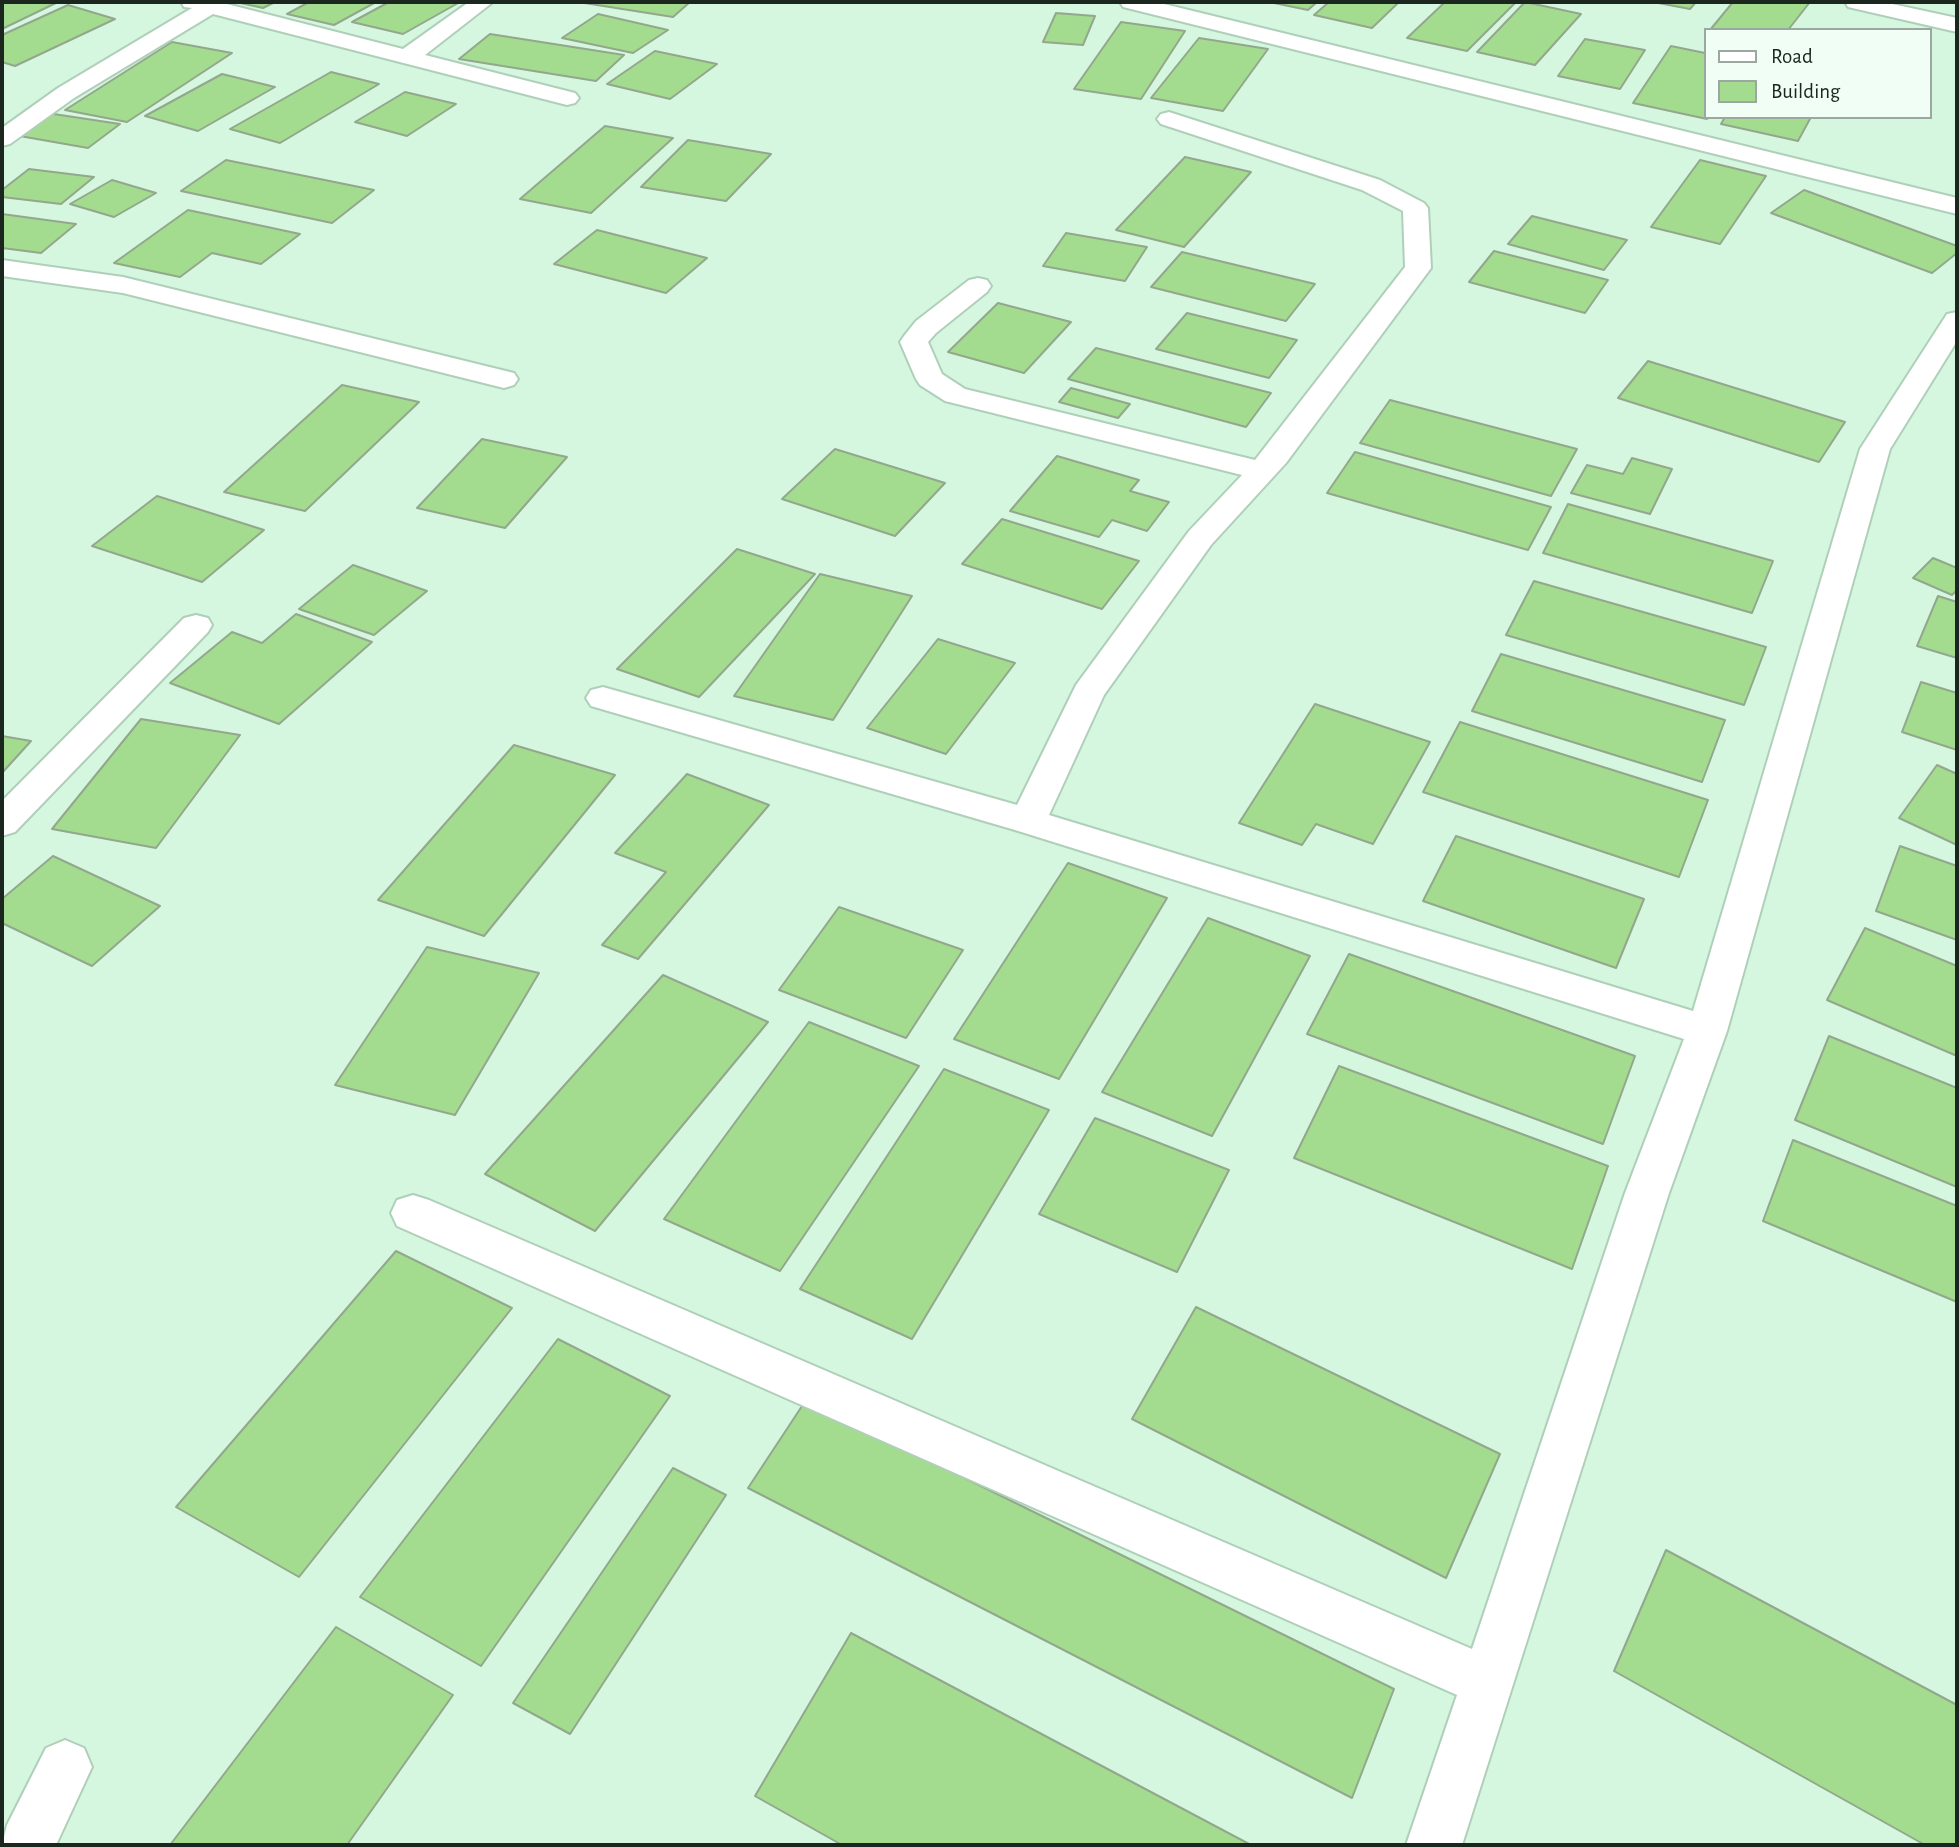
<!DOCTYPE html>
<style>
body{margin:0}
#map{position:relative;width:1959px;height:1847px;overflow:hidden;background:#d5f7e0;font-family:"Alegreya Sans",sans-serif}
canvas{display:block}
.frame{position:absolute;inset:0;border:4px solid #1a261e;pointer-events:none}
.legend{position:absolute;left:1704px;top:28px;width:228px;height:91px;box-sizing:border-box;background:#f1fef5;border:2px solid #9ba89f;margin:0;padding:9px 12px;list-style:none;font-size:21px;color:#1a261e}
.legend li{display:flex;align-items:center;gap:14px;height:35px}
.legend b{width:35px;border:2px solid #9ba89f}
</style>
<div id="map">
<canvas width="1959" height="1847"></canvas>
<div class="frame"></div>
<ul class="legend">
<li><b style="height:9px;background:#fff"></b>Road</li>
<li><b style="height:19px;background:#a3dc8f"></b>Building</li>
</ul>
</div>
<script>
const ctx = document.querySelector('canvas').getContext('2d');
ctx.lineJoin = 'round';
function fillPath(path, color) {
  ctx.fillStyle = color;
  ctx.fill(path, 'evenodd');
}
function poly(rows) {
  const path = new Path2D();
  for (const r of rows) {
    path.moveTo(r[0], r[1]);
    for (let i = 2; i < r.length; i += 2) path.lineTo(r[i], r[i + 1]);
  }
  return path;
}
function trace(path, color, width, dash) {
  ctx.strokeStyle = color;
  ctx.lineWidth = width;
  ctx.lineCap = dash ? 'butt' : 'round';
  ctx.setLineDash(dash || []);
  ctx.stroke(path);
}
const building = poly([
 [2,2,58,2,2,29,2,2],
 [236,2,275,2,263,8,236,2],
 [309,2,376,2,334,25,287,14,309,2],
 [389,2,460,2,403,34,352,22,389,2],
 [578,2,690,2,673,17,578,2],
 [1269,2,1317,2,1308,10,1269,2],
 [1329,2,1399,2,1372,28,1314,15,1329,2],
 [1445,2,1516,2,1467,51,1407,38,1445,2],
 [1525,2,1581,14,1535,65,1477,52,1525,2],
 [1653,2,1696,2,1690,9,1653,2],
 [1733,2,1810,2,1788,30,1710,30,1733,2],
 [68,5,115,19,15,66,2,62,2,35,68,5],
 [1056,13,1095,16,1083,45,1043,42,1056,13],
 [598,14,668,30,633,53,562,38,598,14],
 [1121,22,1185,31,1141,99,1074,89,1121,22],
 [490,34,624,55,596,81,459,59,490,34],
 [1199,38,1268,49,1223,111,1151,98,1199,38],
 [1585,39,1645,50,1620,89,1558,76,1585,39],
 [172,42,232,53,127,122,65,110,172,42],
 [1671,46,1705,53,1707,119,1633,103,1671,46],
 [655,51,717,64,670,99,607,84,655,51],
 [331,72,379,84,280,143,230,129,331,72],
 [222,74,275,87,198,131,145,116,222,74],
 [405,92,456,104,407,136,355,122,405,92],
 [47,113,120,124,88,148,14,135,47,113],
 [1725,117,1811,117,1798,141,1721,124,1725,117],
 [605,126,673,138,591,213,520,199,605,126],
 [688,140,771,154,726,201,641,187,688,140],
 [1185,157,1251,172,1184,247,1116,230,1185,157],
 [226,160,374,190,332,223,181,191,226,160],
 [1700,160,1766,176,1720,244,1651,227,1700,160],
 [29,169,94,177,61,204,2,197,2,190,29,169],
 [112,180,156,193,114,217,70,204,112,180],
 [1804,190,1957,246,1957,253,1932,273,1771,213,1804,190],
 [188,210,300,234,261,264,212,253,180,277,114,263,188,210],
 [2,214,76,224,41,253,2,248,2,214],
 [1532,216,1627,240,1604,270,1508,244,1532,216],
 [597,230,707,258,666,293,554,264,597,230],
 [1066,233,1147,247,1125,281,1043,266,1066,233],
 [1494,251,1608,280,1585,313,1469,282,1494,251],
 [1182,252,1315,284,1286,321,1151,287,1182,252],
 [998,303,1071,322,1024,373,948,352,998,303],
 [1187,313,1297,340,1269,378,1156,349,1187,313],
 [1096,348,1271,393,1246,427,1068,379,1096,348],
 [1648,361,1845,422,1819,462,1618,398,1648,361],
 [342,385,419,402,305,511,224,492,342,385],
 [1071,388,1130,404,1118,418,1059,402,1071,388],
 [1390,400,1577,449,1551,496,1360,443,1390,400],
 [482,439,567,457,505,528,417,508,482,439],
 [835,449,945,483,895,536,782,499,835,449],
 [1355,452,1551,507,1528,550,1327,493,1355,452],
 [1057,456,1139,480,1130,491,1169,502,1147,531,1112,520,1099,537,1010,511,1057,456],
 [1632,458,1672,469,1650,514,1571,493,1587,465,1623,474,1632,458],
 [157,496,264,530,202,582,92,546,157,496],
 [1568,504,1773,561,1752,613,1543,553,1568,504],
 [1002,519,1139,561,1102,609,962,564,1002,519],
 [737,549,815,574,699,697,617,669,737,549],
 [1933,558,1957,568,1957,590,1952,595,1913,578,1933,558],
 [353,565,427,591,374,635,299,609,353,565],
 [820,574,912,596,833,720,734,696,820,574],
 [1534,581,1766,647,1744,705,1506,635,1534,581],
 [1938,596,1957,602,1957,658,1917,646,1938,596],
 [296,614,372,642,279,724,170,683,232,632,262,643,296,614],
 [938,639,1015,663,946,754,867,728,938,639],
 [1501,654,1725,720,1702,782,1472,711,1501,654],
 [1921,682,1957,693,1957,750,1902,732,1921,682],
 [1315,704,1430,742,1373,844,1316,824,1302,845,1239,823,1315,704],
 [141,719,240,735,156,848,52,829,141,719],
 [1460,722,1708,800,1679,877,1423,792,1460,722],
 [2,736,31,741,2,773,2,736],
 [514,745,615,775,484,936,378,900,514,745],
 [1937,765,1957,774,1957,845,1899,818,1937,765],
 [687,774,769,805,638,959,602,945,666,872,615,853,687,774],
 [1456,836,1644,899,1616,968,1423,901,1456,836],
 [1900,846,1957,866,1957,940,1876,911,1900,846],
 [53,856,160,906,92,966,2,923,2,899,53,856],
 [1068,863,1167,898,1059,1079,954,1039,1068,863],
 [839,907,963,950,906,1038,779,990,839,907],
 [1208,918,1310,956,1212,1136,1102,1092,1208,918],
 [1865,928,1957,966,1957,1056,1827,1000,1865,928],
 [427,947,539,973,455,1115,335,1085,427,947],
 [1349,954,1635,1056,1603,1144,1307,1034,1349,954],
 [663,975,768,1022,595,1231,485,1174,663,975],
 [809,1022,919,1066,780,1271,664,1219,809,1022],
 [1829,1036,1957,1088,1957,1187,1795,1120,1829,1036],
 [1339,1066,1608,1166,1572,1269,1294,1158,1339,1066],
 [944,1069,1049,1110,912,1339,800,1289,944,1069],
 [1095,1118,1229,1170,1177,1272,1039,1214,1095,1118],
 [1793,1140,1957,1206,1957,1302,1763,1221,1793,1140],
 [396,1251,512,1308,299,1577,176,1507,396,1251],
 [1196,1307,1500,1454,1446,1578,1132,1419,1196,1307],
 [558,1339,670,1396,481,1666,360,1597,558,1339],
 [806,1400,1394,1689,1352,1798,748,1488,806,1400],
 [673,1468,726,1495,570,1734,513,1703,673,1468],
 [1666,1550,1957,1705,1957,1845,1925,1845,1614,1671,1666,1550],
 [336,1627,453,1695,347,1845,170,1845,336,1627],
 [851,1633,1251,1845,842,1845,755,1796,851,1633]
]);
const minor = poly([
 [181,2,219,2,403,49,469,2,493,2,425,55,575,93,579,98,575,103,567,105,213,14,74,98,10,144,2,146,2,128,58,88,192,8,184,7,181,2],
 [1120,2,1156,2,1957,198,1957,214,1123,7,1120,2],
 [1845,2,1883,2,1957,18,1957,32,1848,7,1845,2],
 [1169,112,1380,180,1424,203,1428,208,1431,268,1286,463,1211,545,1104,695,1049,815,1693,1011,1860,449,1947,314,1957,312,1957,341,1890,449,1727,1031,1669,1193,1462,1845,1406,1845,1457,1695,397,1226,391,1213,397,1200,413,1195,429,1200,1472,1649,1625,1193,1684,1039,1015,830,591,706,586,698,591,690,603,687,1017,805,1076,685,1189,531,1242,475,945,401,920,385,916,379,900,342,904,336,916,321,969,280,978,278,987,280,991,286,987,292,936,333,928,342,942,374,965,389,1255,460,1405,267,1403,211,1362,190,1161,124,1157,119,1161,114,1169,112],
 [2,260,123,277,514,373,518,379,514,385,504,388,123,293,2,276,2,260],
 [196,615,208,618,212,625,208,632,15,832,2,836,2,801,184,618,196,615],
 [65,1740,84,1748,92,1767,56,1845,2,1845,7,1825,46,1748,65,1740]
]);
fillPath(building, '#a3dc8f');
trace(building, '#93a78c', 2);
trace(minor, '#afcfb9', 4);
fillPath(minor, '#fff');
</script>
